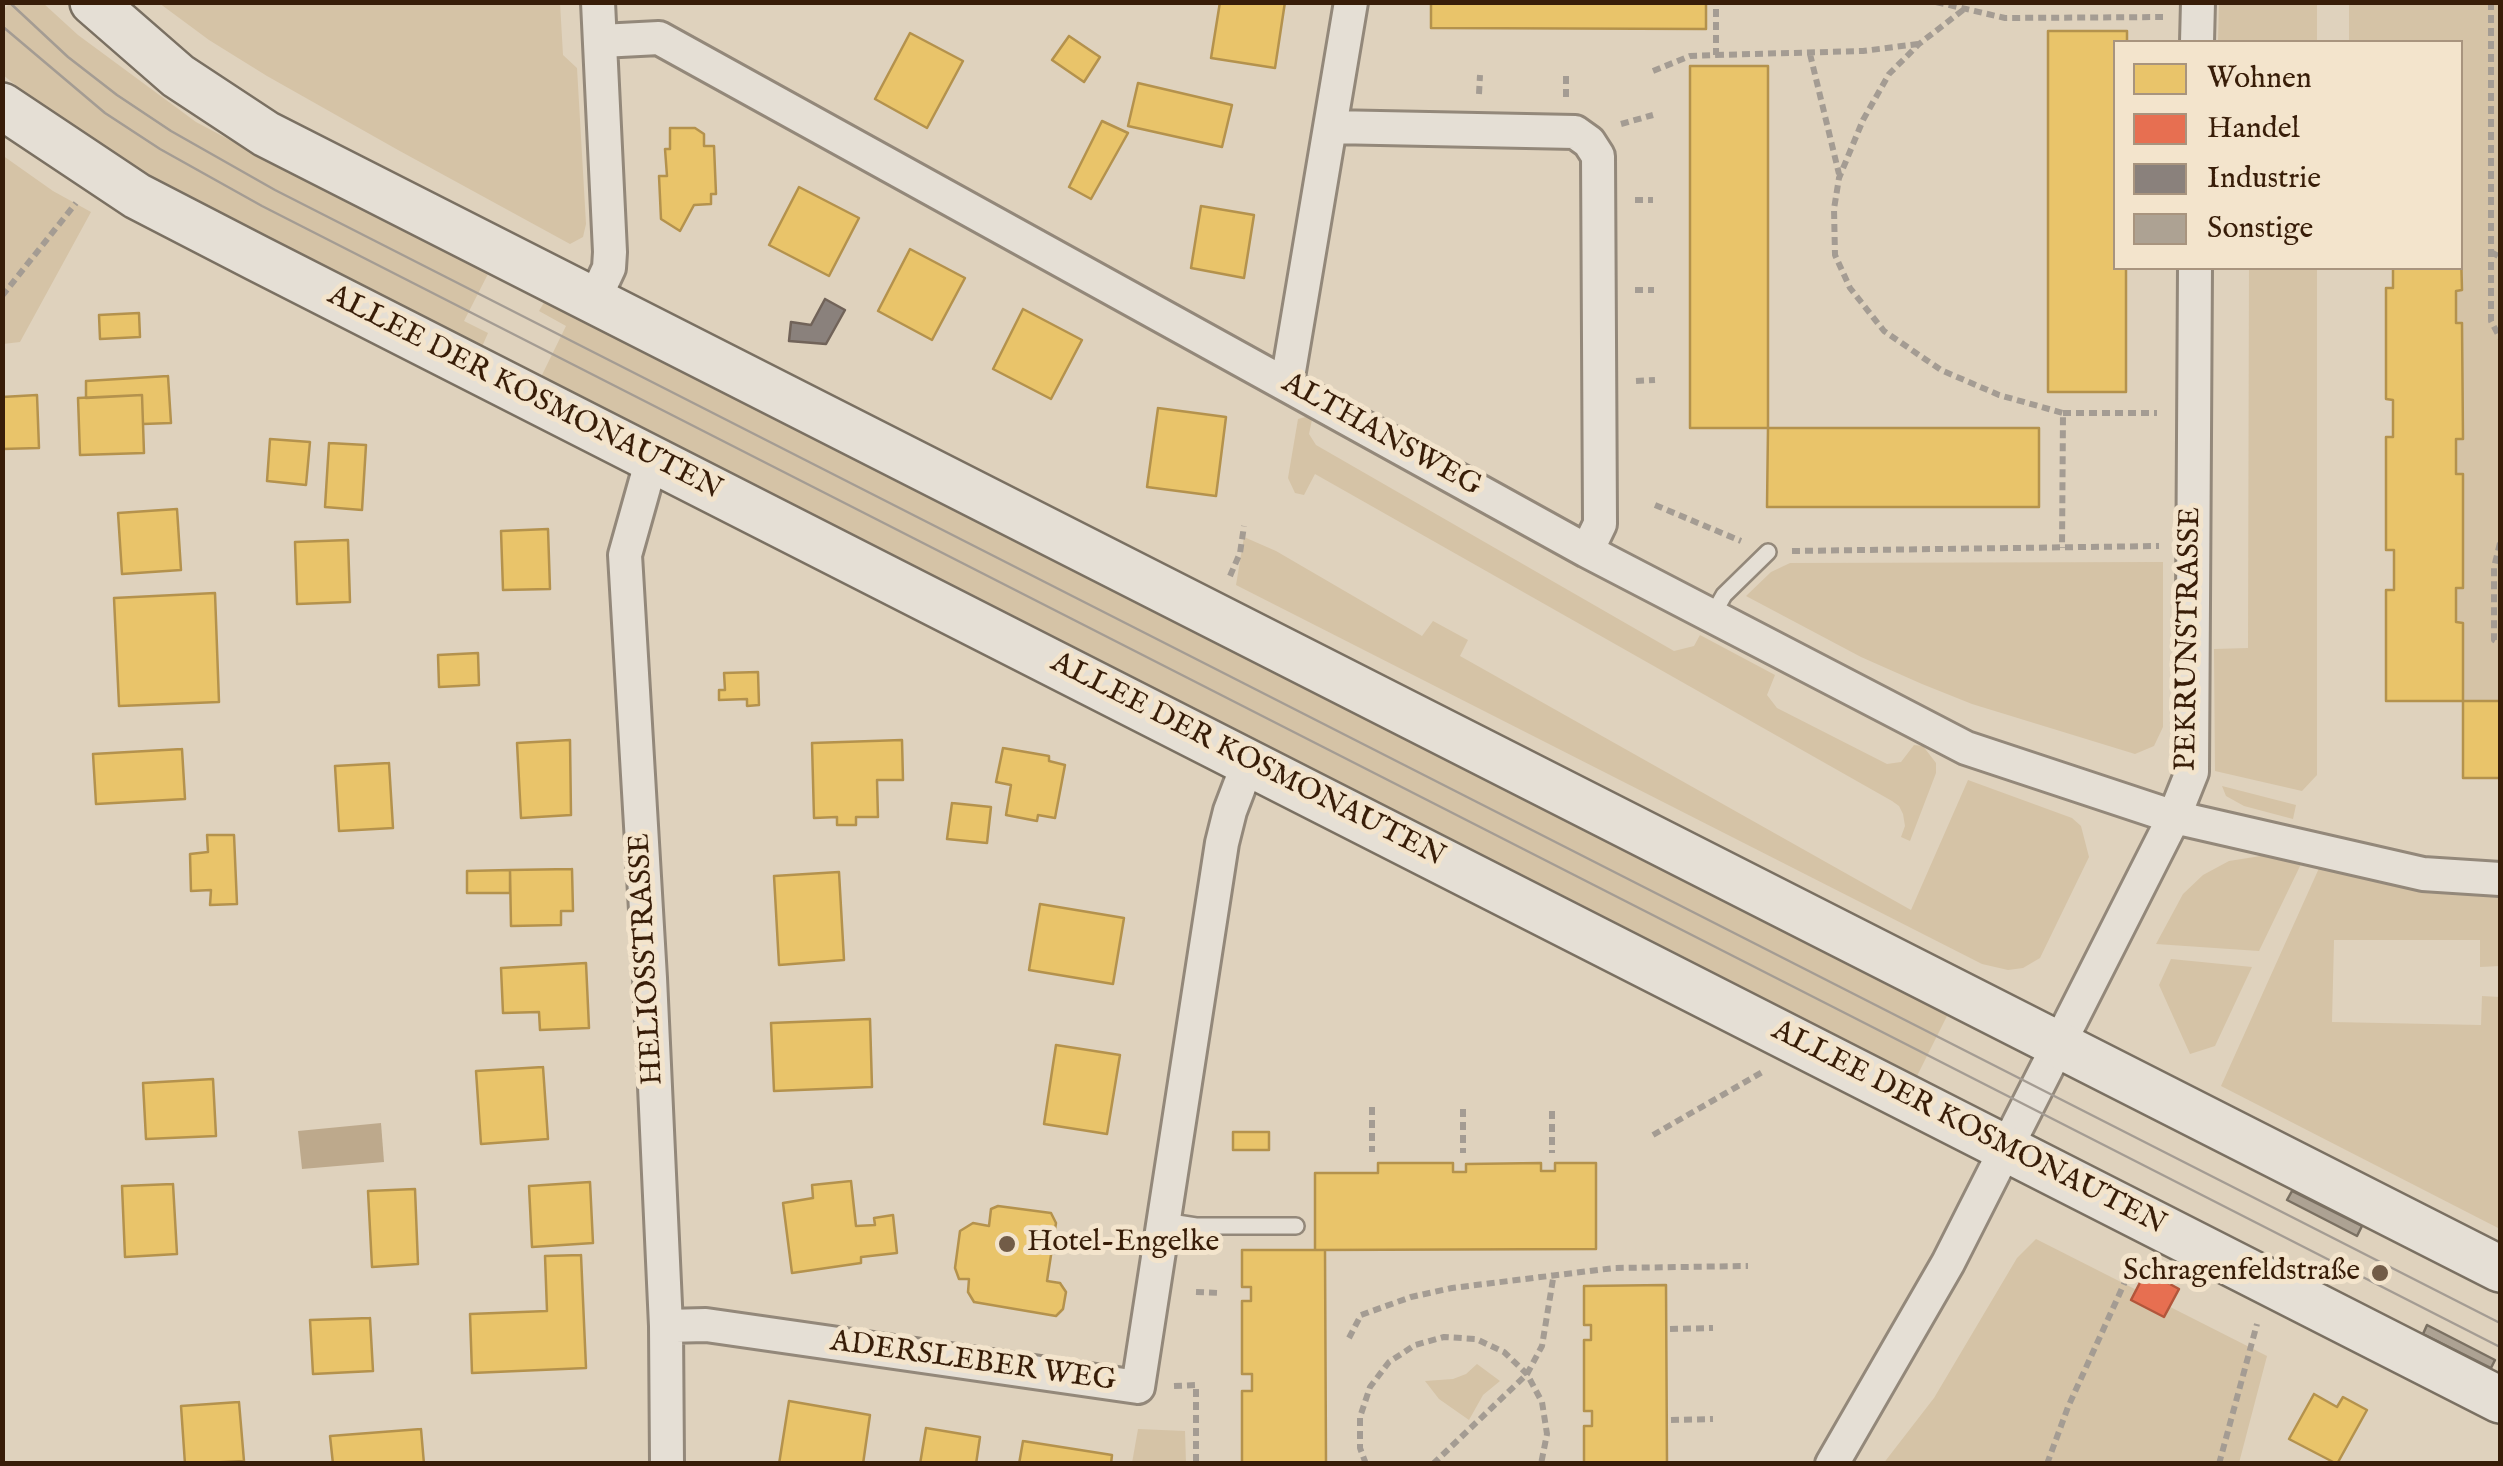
<!DOCTYPE html>
<meta charset="utf-8">
<style>
body{margin:0}
#map{position:relative;width:2503px;height:1466px;overflow:hidden;background:#dfd2bd;font-family:"IM FELL English",serif}
canvas{display:block}
.frame{position:absolute;inset:0;border:5px solid #381d08;pointer-events:none}
.legend{position:absolute;left:2113px;top:40px;width:350px;height:230px;box-sizing:border-box;background:#f3e4cc;border:2px solid #a8947e;margin:0;padding:12px 18px;list-style:none;font-size:30px;color:#381d08}
.legend li{display:flex;align-items:center;gap:20px;height:50px}
.legend b{width:50px;border:2px solid #a8947e}
</style>
<div id="map">
<canvas width="2503" height="1466"></canvas>
<div class="frame"></div>
<ul class="legend">
<li><b style="height:28px;background:#e9c46a"></b>Wohnen</li>
<li><b style="height:28px;background:#e76f51"></b>Handel</li>
<li><b style="height:28px;background:#8a817c"></b>Industrie</li>
<li><b style="height:28px;background:#ada293"></b>Sonstige</li>
</ul>
</div>
<script>
const ctx = document.querySelector('canvas').getContext('2d');
ctx.lineJoin = 'round';
function fillPath(path, color) {
  ctx.fillStyle = color;
  ctx.fill(path, 'evenodd');
}
function poly(rows) {
  const path = new Path2D();
  for (const r of rows) {
    path.moveTo(r[0], r[1]);
    for (let i = 2; i < r.length; i += 2) path.lineTo(r[i], r[i + 1]);
  }
  return path;
}
function trace(path, color, width, dash) {
  ctx.strokeStyle = color;
  ctx.lineWidth = width;
  ctx.lineCap = dash ? 'butt' : 'round';
  ctx.setLineDash(dash || []);
  ctx.stroke(path);
}
function write(font, color, halo, rows, align = 'center') {
  ctx.font = font + ' "IM FELL English",serif';
  ctx.lineWidth = 10;
  ctx.setLineDash([]);
  ctx.textBaseline = 'middle';
  ctx.strokeStyle = halo;
  ctx.fillStyle = color;
  for (const [text, x, y, turn = 0] of rows) {
    ctx.save();
    ctx.translate(x, y);
    ctx.rotate((+turn || 0) * Math.PI / 180);
    ctx.textAlign = isNaN(turn) ? turn : align;
    if (halo) ctx.strokeText(text, 0, 0);
    ctx.fillText(text, 0, 0);
    ctx.restore();
  }
}
const green = poly([
 [10,3,43,3,78,35,196,122,322,189,490,270,464,321,488,333,481,349,144,175,44,108,3,75,2,11],
 [159,3,560,3,563,55,577,68,586,224,583,237,570,244,398,150,267,76,209,40],
 [2219,3,2317,3,2317,42,2218,42],
 [2349,3,2500,3,2500,701,2463,701,2463,623,2456,622,2456,588,2463,588,2456,474,2456,439,2462,439,2462,323,2456,323,2456,291,2462,290,2460,42,2349,42],
 [2,155,53,191,91,212,20,342,3,344],
 [2249,268,2317,268,2317,775,2302,791,2215,771,2214,649,2248,648],
 [546,299,1949,1012,1915,1080,540,379,566,326,539,311],
 [1313,415,1309,434,1316,445,1674,651,1694,646,1700,635,1775,675,1767,695,1777,708,1887,764,1901,762,1914,745,1923,746,1936,763,1936,773,1910,841,1901,837,1905,826,1903,814,1899,806,1892,801,1315,474,1304,495,1295,493,1288,478,1298,419],
 [1244,537,1276,551,1422,636,1433,621,1468,640,1460,656,1911,910,1968,780,2072,818,2081,826,2089,857,2040,958,2023,968,2008,970,1982,964,1236,585],
 [2163,562,2163,727,2154,746,2135,754,1972,704,1922,684,1861,657,1746,596,1771,572,1790,563],
 [2222,786,2296,805,2293,819,2244,806,2226,796],
 [2267,855,2302,862,2259,951,2156,944,2183,894,2203,875,2229,861],
 [2320,866,2398,883,2500,894,2500,966,2480,967,2480,940,2334,940,2332,1022,2481,1025,2482,996,2500,997,2500,1229,2221,1086],
 [2171,959,2252,967,2215,1046,2190,1054,2159,985],
 [2036,1239,2267,1356,2239,1463,1883,1464,1934,1398,2017,1258],
 [1477,1364,1500,1381,1483,1395,1469,1420,1439,1399,1425,1381,1453,1379,1466,1374],
 [1138,1429,1185,1431,1186,1463,1132,1463]
]);
const water = poly([
 [381,1123,384,1162,302,1169,298,1131]
]);
const homes = poly([
 [1220,2,1285,2,1275,68,1211,58,1220,2],
 [1431,2,1706,2,1706,29,1431,28,1431,2],
 [2048,31,2127,31,2127,42,2116,42,2116,268,2126,268,2126,392,2048,392,2048,31],
 [910,33,963,61,927,128,875,99,910,33],
 [1069,36,1100,57,1084,82,1052,60,1069,36],
 [1690,66,1768,66,1768,428,1690,428,1690,66],
 [1138,83,1232,105,1222,147,1128,126,1138,83],
 [1102,121,1128,133,1091,199,1069,187,1102,121],
 [670,128,695,128,704,134,704,146,714,146,716,194,711,194,711,204,694,205,680,231,661,219,659,176,667,176,665,149,670,149,670,128],
 [799,187,859,218,829,276,769,245,799,187],
 [1201,206,1254,215,1244,278,1191,268,1201,206],
 [2460,212,2462,290,2456,291,2456,323,2462,323,2463,439,2456,439,2456,474,2463,474,2463,588,2456,588,2456,622,2463,623,2463,701,2386,701,2386,590,2394,590,2394,550,2386,550,2386,437,2393,437,2393,400,2386,399,2386,288,2393,288,2393,268,2460,268,2460,212],
 [910,249,965,278,932,340,878,311,910,249],
 [1023,309,1082,340,1051,399,993,369,1023,309],
 [139,313,140,337,100,339,99,315,139,313],
 [168,376,171,423,143,424,142,395,86,398,86,381,168,376],
 [37,395,39,448,2,449,2,397,37,395],
 [142,395,144,453,80,455,78,398,142,395],
 [1158,408,1226,417,1216,496,1147,487,1158,408],
 [1768,428,2039,428,2039,507,1767,507,1768,428],
 [270,439,310,442,306,485,267,481,270,439],
 [329,443,366,445,362,510,325,507,329,443],
 [177,509,181,570,122,574,118,513,177,509],
 [548,529,550,589,503,590,501,531,548,529],
 [348,540,350,602,297,604,295,542,348,540],
 [215,593,219,702,119,706,114,598,215,593],
 [478,653,479,685,439,687,438,655,478,653],
 [758,672,759,705,747,706,747,699,719,700,719,690,725,690,724,673,758,672],
 [2463,701,2500,701,2500,778,2463,778,2463,701],
 [570,740,571,815,521,818,517,743,570,740],
 [902,740,903,780,877,780,878,817,856,817,856,825,837,825,837,817,814,818,812,743,902,740],
 [1003,748,1049,756,1049,761,1065,765,1055,818,1038,815,1037,821,1006,815,1011,785,996,782,1003,748],
 [182,749,185,799,96,804,93,754,182,749],
 [389,763,393,828,339,831,335,766,389,763],
 [952,803,991,807,987,843,947,839,952,803],
 [207,835,234,835,237,904,210,905,211,890,191,891,190,854,208,852,207,835],
 [572,869,573,911,561,911,561,925,511,926,510,870,572,869],
 [510,870,510,893,467,893,467,871,510,870],
 [839,872,844,960,779,965,774,876,839,872],
 [1040,904,1124,918,1113,984,1029,970,1040,904],
 [586,963,589,1028,540,1030,539,1012,503,1013,501,968,586,963],
 [870,1019,872,1087,774,1091,771,1023,870,1019],
 [1056,1045,1120,1055,1107,1134,1044,1124,1056,1045],
 [543,1067,548,1139,481,1144,476,1071,543,1067],
 [213,1079,216,1136,146,1139,143,1083,213,1079],
 [1233,1132,1269,1132,1269,1150,1233,1150,1233,1132],
 [1378,1163,1453,1163,1453,1172,1466,1172,1466,1164,1541,1163,1541,1171,1555,1171,1555,1163,1596,1163,1596,1249,1315,1250,1315,1173,1378,1173,1378,1163],
 [851,1181,856,1226,875,1225,874,1218,893,1215,897,1253,861,1257,861,1263,792,1273,783,1203,813,1198,812,1185,851,1181],
 [590,1182,593,1243,532,1247,529,1186,590,1182],
 [173,1184,177,1254,125,1257,122,1186,173,1184],
 [415,1189,418,1264,372,1267,368,1191,415,1189],
 [998,1206,1051,1213,1056,1223,1047,1281,1060,1283,1066,1292,1063,1309,1056,1316,974,1302,968,1292,969,1279,959,1279,955,1268,960,1231,973,1223,989,1226,991,1209,998,1206],
 [1242,1250,1325,1250,1326,1464,1242,1464,1242,1391,1252,1391,1252,1374,1242,1374,1242,1301,1251,1301,1251,1287,1242,1287,1242,1250],
 [581,1255,586,1368,472,1373,470,1314,547,1311,545,1256,581,1255],
 [1666,1285,1667,1464,1584,1464,1584,1426,1592,1426,1592,1411,1584,1411,1584,1340,1591,1340,1591,1325,1584,1325,1584,1286,1666,1285],
 [370,1318,373,1371,313,1374,310,1320,370,1318],
 [2314,1394,2337,1407,2343,1397,2367,1410,2337,1464,2289,1439,2314,1394],
 [789,1401,870,1415,863,1464,779,1464,789,1401],
 [239,1402,244,1461,185,1464,181,1406,239,1402],
 [926,1428,980,1437,976,1464,920,1464,926,1428],
 [421,1429,424,1464,333,1464,330,1436,421,1429],
 [1023,1441,1112,1455,1111,1464,1019,1464,1023,1441]
]);
const shops = poly([
 [2146,1271,2179,1289,2164,1317,2131,1300,2146,1271]
]);
const industry = poly([
 [825,299,845,310,826,344,789,341,791,322,811,325,825,299]
]);
const building = poly([
 [2292,1191,2362,1226,2357,1236,2287,1200,2292,1191],
 [2427,1325,2495,1360,2491,1368,2423,1334,2427,1325]
]);
const path = poly([
 [1936,2,2005,18,2163,17],
 [2491,2,2491,321,2500,338],
 [1963,10,1919,44,1889,74,1863,120,1839,178,1834,209,1835,255,1850,288,1884,331,1941,370,1999,395,2063,413,2062,548],
 [1810,54,1839,174],
 [1716,55,1863,51,1918,44],
 [1653,71,1690,56,1716,55,1716,2],
 [1479,94,1480,75],
 [1566,97,1566,73],
 [1621,124,1653,115],
 [1635,200,1653,200],
 [2491,252,2500,257],
 [1635,290,1654,290],
 [2,296,76,203],
 [1636,381,1655,380],
 [2063,413,2157,413],
 [1655,505,1741,541],
 [2500,543,2494,567,2494,640,2500,643],
 [1792,551,2159,546],
 [1230,576,1240,553,1244,526],
 [1372,1107,1372,1152],
 [1463,1109,1463,1153],
 [1552,1111,1552,1153],
 [1653,1135,1764,1071],
 [1196,1292,1220,1293],
 [1670,1329,1713,1328],
 [1349,1338,1361,1315,1411,1297,1452,1288,1614,1268,1748,1266],
 [1174,1386,1196,1385,1196,1464],
 [1671,1420,1713,1419],
 [1366,1464,1360,1448,1360,1417,1370,1387,1389,1362,1415,1345,1444,1337,1476,1339,1504,1352,1527,1374,1542,1402,1547,1434,1541,1464],
 [1433,1464,1527,1374,1542,1346,1554,1273],
 [2047,1464,2068,1407,2134,1262],
 [2219,1464,2257,1324]
]);
const service = poly([
 [1712,616,1724,595,1768,552],
 [1164,1221,1196,1226,1296,1226]
]);
const minor = poly([
 [601,41,659,38,1587,551,1966,748,2174,817,2423,874,2500,879],
 [2197,42,2198,2],
 [1331,127,1575,132,1589,142,1598,156,1600,524,1587,551],
 [594,300,609,268,610,252,598,2],
 [1287,383,1351,2],
 [652,459,625,555,650,978,666,1326,667,1464],
 [666,1326,706,1325,1138,1387,1222,843,1230,811,1249,761],
 [1832,1464,1948,1263,2174,817,2192,772,2195,268]
]);
const secondary = poly([
 [93,2,178,76,266,134,2500,1269],
 [2,106,137,196,257,258,2500,1400]
]);
const tram = poly([
 [9,2,68,57,117,95,171,131,275,190,2500,1323],
 [2,26,105,113,160,149,262,206,2500,1347]
]);
const markers = [
 [1007,1244,10,"#725c47"],
 [2380,1273,10,"#725c47"]
];
const streetNames = [
 ["ALLEE DER KOSMONAUTEN",524,394,27],
 ["ALTHANSWEG",1381,436,29],
 ["PEKRUNSTRASSE",2190,639,-89],
 ["ALLEE DER KOSMONAUTEN",1247,761,27],
 ["HELIOSSTRASSE",648,959,-93],
 ["ALLEE DER KOSMONAUTEN",1968,1129,27],
 ["ADERSLEBER WEG",973,1363,8]
];
const poiNames = [
 ["Hotel-Engelke",1027,1244],
 ["Schragenfeldstraße",2360,1273,"right"]
];
fillPath(green, '#d5c3a6');
fillPath(water, '#bda98c');
fillPath(homes, '#e9c46a');
trace(homes, '#b4924d', 2.5);
fillPath(shops, '#e76f51');
trace(shops, '#b2563b', 2.5);
fillPath(industry, '#8a817c');
trace(industry, '#716359', 2.5);
fillPath(building, '#ada293');
trace(building, '#7a7062', 2.5);
trace(service, '#93887a', 20);
trace(minor, '#93887a', 38);
trace(secondary, '#7a7062', 50);
trace(path, '#a49c93', 6, [8, 5]);
trace(service, '#e5dfd5', 15);
trace(minor, '#e5dfd5', 32);
trace(secondary, '#e5dfd5', 45);
trace(tram, '#a49c93', 2.5);
for (const [x, y, r, color] of markers) {
  const dot = new Path2D();
  dot.arc(x, y, r, 0, 2 * Math.PI);
  ctx.fillStyle = color;
  ctx.fill(dot);
  trace(dot, '#f3e4cc', 4);
}
write('30px', '#381d08', '#f3e4cc', streetNames);
write('30px', '#381d08', '#f3e4cc', poiNames, 'left');
</script>
